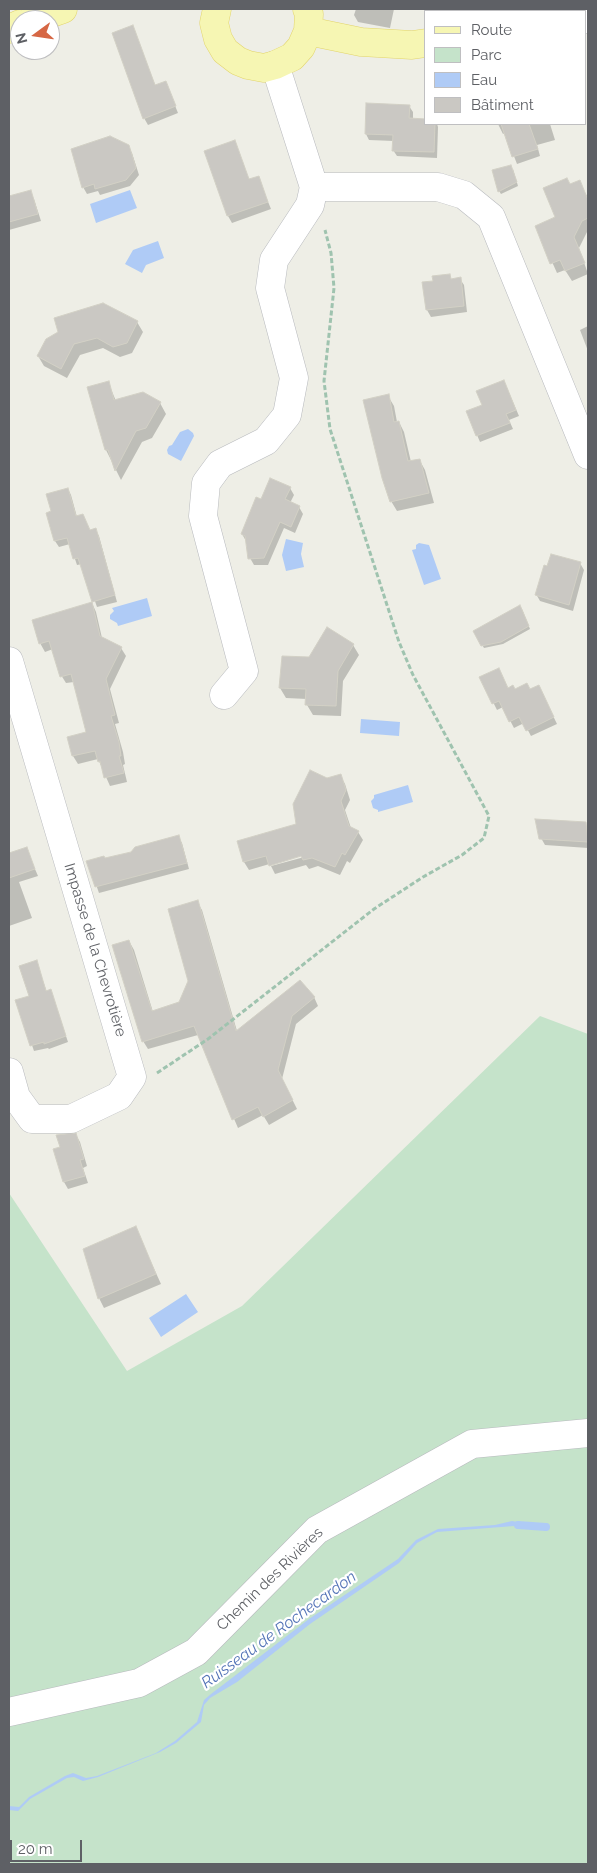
<!DOCTYPE html>
<meta charset="utf-8">
<style>
body{margin:0}
#map{position:relative;width:597px;height:1873px;overflow:hidden;background:#eeeee6;font-family:Raleway,sans-serif}
canvas{display:block}
.frame{position:absolute;inset:0;border:10px solid #5e6065;pointer-events:none}
.legend{position:absolute;left:424px;top:10px;width:162px;height:115px;box-sizing:border-box;background:#fff;border:1px solid #bfbfc1;margin:0;padding:6px 9px;list-style:none;font-size:15px;color:#5e6065}
.legend li{display:flex;align-items:center;gap:10px;height:25px}
.legend b{width:25px;border:1px solid #bfbfc1}
.north{position:absolute;left:10px;top:10px;width:50px;height:50px;box-sizing:border-box;background:#fff;border:1px solid #bfbfc1;border-radius:50%;rotate:256deg;font-size:14px;font-weight:700;line-height:20px;text-align:center;color:#5e6065}
.north::after{content:'';display:block;margin:auto;width:18px;height:22px;background:#d66744;clip-path:polygon(50% 0,100% 100%,50% 72%,0 100%)}
.scale{position:absolute;left:10px;top:1840px;width:72px;height:22px;box-sizing:border-box;border:2px solid #5e6065;border-top:0;padding-left:6px;font-size:15px;line-height:18px;white-space:nowrap;color:#5e6065;-webkit-text-stroke:4px #fff;paint-order:stroke}
</style>
<div id="map">
<canvas width="597" height="1873"></canvas>
<div class="frame"></div>
<ul class="legend">
<li><b style="height:6px;background:#f6f6b3"></b>Route</li>
<li><b style="height:14px;background:#c5e3ca"></b>Parc</li>
<li><b style="height:14px;background:#afcbf6"></b>Eau</li>
<li><b style="height:14px;background:#cac8c3"></b>Bâtiment</li>
</ul>
<div class="north">N</div>
<div class="scale">20 m</div>
</div>
<script>
const ctx = document.querySelector('canvas').getContext('2d');
ctx.lineJoin = 'round';
function fillPath(path, color) {
  ctx.fillStyle = color;
  ctx.fill(path, 'evenodd');
}
function poly(rows) {
  const path = new Path2D();
  for (const r of rows) {
    path.moveTo(r[0], r[1]);
    for (let i = 2; i < r.length; i += 2) path.lineTo(r[i], r[i + 1]);
  }
  return path;
}
function trace(path, color, width, dash) {
  ctx.strokeStyle = color;
  ctx.lineWidth = width;
  ctx.lineCap = dash ? 'butt' : 'round';
  ctx.setLineDash(dash || []);
  ctx.stroke(path);
}
function write(font, color, halo, rows, align = 'center') {
  ctx.font = font + ' Raleway,sans-serif';
  ctx.lineWidth = 4.5;
  ctx.setLineDash([]);
  ctx.textBaseline = 'middle';
  ctx.strokeStyle = halo;
  ctx.fillStyle = color;
  for (const [text, x, y, turn = 0] of rows) {
    ctx.save();
    ctx.translate(x, y);
    ctx.rotate((+turn || 0) * Math.PI / 180);
    ctx.textAlign = isNaN(turn) ? turn : align;
    if (halo) ctx.strokeText(text, 0, 0);
    ctx.fillText(text, 0, 0);
    ctx.restore();
  }
}
const green = poly([
 [540,1016,588,1034,588,1864,9,1864,9,1193,127,1371,242,1306]
]);
const water = poly([
 [130,190,137,208,96,223,90,204],
 [158,241,164,258,146,265,142,273,125,264,133,250],
 [188,429,193,433,194,436,181,461,168,454,167,450,169,446,172,445,180,432],
 [286,539,303,543,301,554,304,567,286,571,282,555],
 [419,543,429,545,441,579,424,585,412,550,416,549,416,545],
 [147,598,152,616,118,626,117,623,110,619,110,615,114,611,112,608],
 [361,719,400,722,399,736,360,733],
 [408,785,413,802,378,812,378,810,373,808,371,801,374,798,374,795],
 [186,1294,198,1312,161,1337,149,1318],
 [512,1521,528,1524,528,1527,514,1526,437,1532,417,1543,399,1563,310,1624,237,1682,210,1698,204,1705,201,1722,176,1743,160,1752,98,1777,83,1781,74,1777,67,1778,30,1799,18,1811,9,1810,9,1806,19,1807,29,1797,65,1776,73,1773,86,1778,97,1776,156,1753,175,1741,197,1722,204,1700,211,1694,309,1619,398,1559,416,1540,438,1529,495,1525]
]);
const shadow = poly([
 [356,9,394,9,390,28,358,22,354,15],
 [132,27,156,87,166,83,178,113,148,125,144,118],
 [409,106,413,112,413,120,426,124,437,124,438,127,437,158,397,156,393,150,394,141,369,140,366,134],
 [498,124,550,124,555,140,537,145,540,156,517,164,505,133,503,134],
 [234,141,249,180,258,177,271,209,232,223,228,216,205,152],
 [128,146,132,153,139,175,130,186,100,195,98,191,87,194,83,187],
 [513,169,518,186,501,194,499,191],
 [579,182,587,196,588,195,588,230,579,248,588,274,572,281,565,270,557,273,536,226,557,218,571,186],
 [30,192,34,199,41,221,9,230,9,198],
 [449,276,452,280,460,279,464,285,467,312,431,317,427,310,424,283,434,282],
 [137,322,143,332,132,353,120,357,103,348,80,355,67,378,44,366,38,356],
 [588,326,588,351,580,330],
 [108,382,116,401,160,403,166,414,152,438,142,442,121,480,106,450],
 [507,388,519,416,509,420,513,429,480,442,477,435,483,406],
 [388,396,394,406,397,422,399,422,404,432,411,462,420,461,425,470,434,503,397,511,391,501],
 [290,488,294,495,290,503,299,507,303,514,295,533,284,528,268,565,254,565,250,558,246,541,242,534],
 [68,489,71,495,77,517,90,531,95,529,99,536,117,602,97,607,82,564,77,565,70,544,59,547,55,541,47,514,53,512],
 [580,563,584,570,573,611,540,601,536,594],
 [92,603,96,612,102,638,121,648,126,656,110,689,119,723,115,724,123,752,125,764,123,765,127,782,110,786,98,759,78,764,73,756,69,738,87,733,74,682,66,683,61,675,53,649,45,652,40,643],
 [522,609,530,629,503,644,484,648,475,632],
 [327,629,353,645,359,655,343,681,341,716,313,715,307,705,307,699,286,698,280,688,309,658],
 [481,678,508,689,542,693,557,724,531,736,524,723,514,728,503,707,497,710],
 [340,775,345,784,350,800,345,810,351,828,358,832,363,840,350,863,347,861,340,875,318,866,309,869,306,865,275,874,271,866,308,856,307,853,249,870,244,862,297,825,327,780],
 [585,823,588,829,588,848,545,845,541,838],
 [178,837,182,843,189,869,99,893,88,862,105,860,131,853],
 [26,848,38,876,19,882,32,918,9,926,9,854],
 [197,902,202,910,237,1031,314,997,318,1006,296,1024,282,1079,297,1109,269,1125,263,1115,238,1128,198,1035,148,1049,143,1041,129,941,134,950,153,1012,180,1003,190,981],
 [36,962,47,992,53,997,68,1042,49,1049,48,1048,34,1051,17,1001,30,997],
 [76,1135,80,1142,87,1166,83,1168,88,1183,68,1189,64,1182,55,1150,61,1148],
 [135,1227,161,1284,104,1308,99,1298]
]);
const stream = poly([
 [518,1525,546,1527]
]);
const building = poly([
 [133,25,155,85,166,81,176,106,143,119,112,33,133,25],
 [366,103,410,105,409,118,426,119,426,124,435,124,434,152,392,151,393,135,365,134,366,103],
 [501,124,529,124,538,149,512,157,501,124],
 [110,136,129,145,136,168,126,180,95,189,94,184,82,188,71,149,110,136],
 [235,140,249,179,259,176,268,202,227,216,204,151,235,140],
 [511,165,517,182,498,192,492,170,511,165],
 [567,178,570,184,580,180,588,200,588,218,582,221,574,237,585,263,565,271,560,260,550,264,535,226,555,217,543,188,567,178],
 [31,190,38,214,9,222,9,196,31,190],
 [450,274,451,279,461,277,464,306,426,310,422,282,433,281,432,276,450,274],
 [103,303,138,321,127,343,113,347,97,338,74,344,61,369,37,356,46,339,58,332,54,318,103,303],
 [504,380,516,410,506,414,510,423,476,436,466,411,482,405,476,391,504,380],
 [109,381,114,400,143,392,161,402,146,428,136,431,115,471,108,450,105,450,87,387,109,381],
 [389,394,394,422,399,421,408,461,420,459,429,493,390,502,382,478,363,400,389,394],
 [270,478,291,487,285,499,300,506,291,527,280,522,264,558,248,559,245,536,241,534,256,497,261,499,270,478],
 [68,488,76,516,83,514,90,530,96,528,115,595,92,602,78,558,73,559,67,538,54,541,46,513,51,511,46,494,68,488],
 [551,554,581,562,569,605,535,595,544,565,547,566,551,554],
 [92,602,100,636,122,647,106,679,115,715,111,716,119,742,121,756,119,756,124,773,104,778,100,761,98,762,95,751,72,756,67,737,86,732,71,674,60,677,49,641,39,644,32,620,92,602],
 [520,605,529,626,501,642,481,646,473,631,520,605],
 [327,627,354,644,338,671,336,706,305,705,306,689,279,688,282,656,309,657,327,627],
 [499,668,508,688,513,685,515,689,527,683,530,689,539,685,554,717,526,731,519,717,509,722,499,701,492,704,479,677,499,668],
 [310,770,327,778,341,774,346,790,341,801,349,826,359,831,345,855,342,853,335,867,312,858,303,860,301,856,269,866,266,856,243,862,237,841,296,824,293,804,310,770],
 [535,819,586,822,588,842,539,839,535,819],
 [179,835,187,863,95,887,86,861,104,856,105,858,131,852,135,847,179,835],
 [27,847,35,869,9,878,9,853,27,847],
 [198,900,236,1031,300,980,315,997,292,1016,278,1070,293,1100,263,1117,258,1107,232,1120,194,1026,142,1042,112,945,129,940,152,1011,179,1002,188,981,168,909,198,900],
 [37,960,46,991,51,989,66,1036,44,1044,44,1042,30,1046,15,1000,29,996,19,966,37,960],
 [76,1133,84,1159,80,1160,85,1176,63,1182,53,1149,60,1147,56,1135,76,1133],
 [136,1226,156,1274,98,1299,83,1249,136,1226]
]);
const path = poly([
 [157,1073,208,1039,374,909,423,877,462,855,484,838,489,816,413,675,399,642,330,429,324,381,334,288,331,253,325,230]
]);
const minor = poly([
 [586,19,588,18],
 [314,187,438,187,464,195,491,217,588,455],
 [9,661,132,1077,119,1096,71,1119,32,1119,16,1097,9,1072],
 [224,695,244,671,203,516,206,483,220,464,266,441,287,415,294,378,270,288,274,260,310,205,314,187,275,65],
 [9,1712,139,1683,196,1652,317,1530,472,1444,588,1433]
]);
const major = poly([
 [217,9,214,23,218,39,225,51,238,61,248,65,264,68,275,65,292,57,301,47,308,31,309,14,307,9],
 [543,11,548,9],
 [32,20,63,9],
 [9,29,20,24],
 [308,31,361,42,412,45,426,43]
]);
const streetNames = [
 ["Impasse de la Chevrotière",95,950,73],
 ["Chemin des Rivières",270,1579,-44]
];
const waterNames = [
 ["Ruisseau de Rochecardon",279,1630,-36]
];
fillPath(green, '#c5e3ca');
fillPath(water, '#afcbf6');
fillPath(shadow, '#0003');
trace(stream, '#afcbf6', 8);
fillPath(building, '#cac8c3');
trace(building, '#d2d0c5', 1);
trace(minor, '#b8babe', 29);
trace(major, '#e2d46b', 29);
trace(path, '#9fc3af', 3, [5, 2.5]);
trace(minor, '#fff', 28);
trace(major, '#f6f6b3', 28);
write('15px', '#5e6065', '#fff', streetNames);
write('italic 16px', '#5474b7', '#fff', waterNames);
</script>
